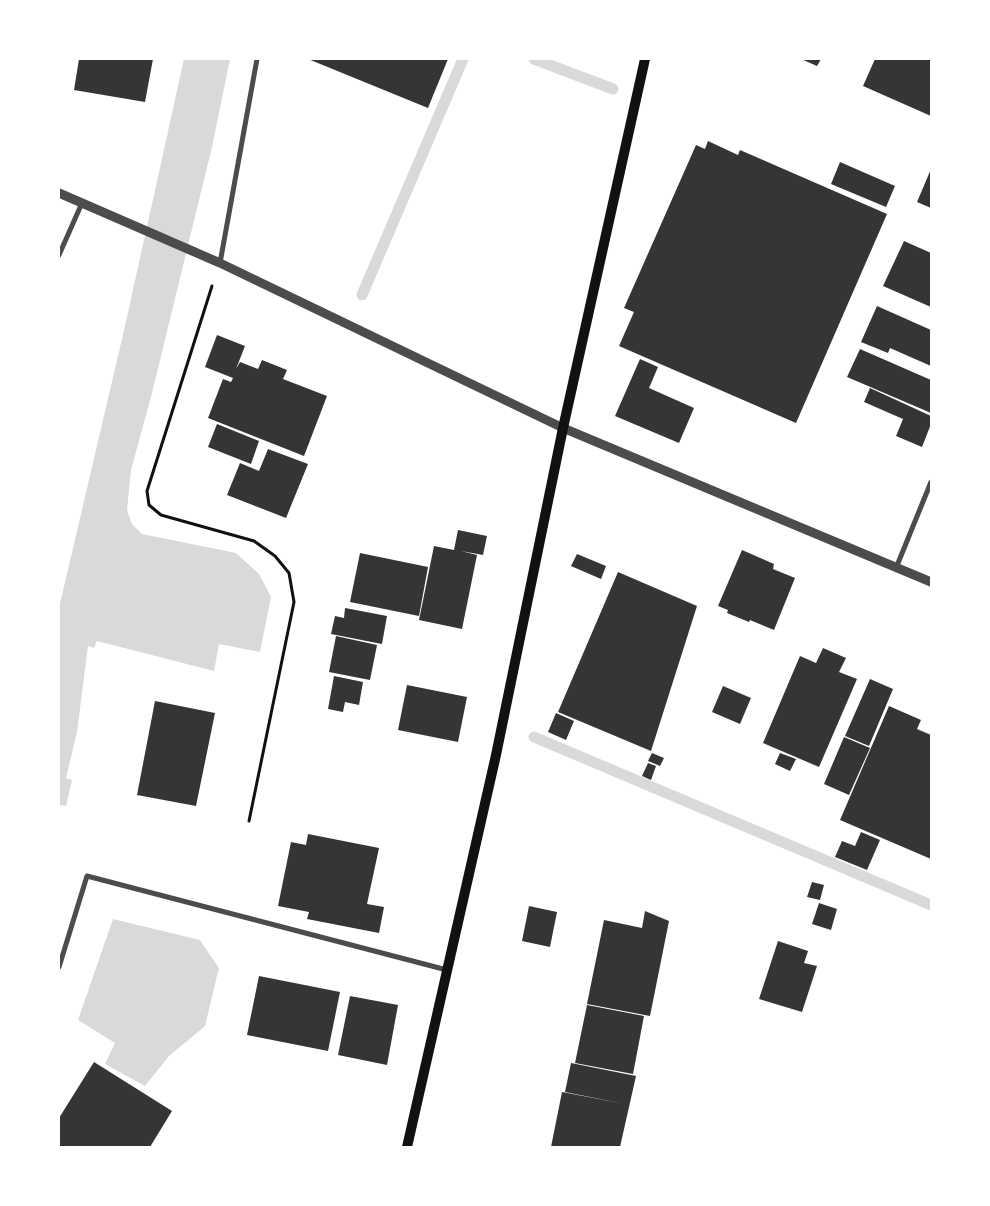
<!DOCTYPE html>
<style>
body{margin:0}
#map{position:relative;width:990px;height:1206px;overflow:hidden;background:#fff;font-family:"Alegreya Sans",sans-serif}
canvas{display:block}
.frame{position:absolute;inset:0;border:60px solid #fff;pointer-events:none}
</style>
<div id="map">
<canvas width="990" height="1206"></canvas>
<div class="frame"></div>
</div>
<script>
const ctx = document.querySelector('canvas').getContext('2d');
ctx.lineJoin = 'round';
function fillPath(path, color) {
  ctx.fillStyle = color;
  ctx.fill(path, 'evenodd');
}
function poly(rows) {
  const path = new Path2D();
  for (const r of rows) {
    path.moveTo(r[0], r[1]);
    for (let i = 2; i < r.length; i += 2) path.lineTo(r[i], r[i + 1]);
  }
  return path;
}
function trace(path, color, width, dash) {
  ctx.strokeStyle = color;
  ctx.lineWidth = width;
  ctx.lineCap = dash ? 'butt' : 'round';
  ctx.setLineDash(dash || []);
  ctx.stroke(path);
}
const water = poly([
 [184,59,230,59,212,147,151,397,131,470,127,510,132,524,142,534,236,553,259,574,271,597,260,652,219,644,214,671,97,641,94,648,88,646,77,732,66,778,72,780,66,806,59,805,59,608,125,326],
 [113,919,200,940,219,968,205,1026,169,1056,145,1086,105,1064,115,1043,78,1020]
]);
const stream = poly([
 [534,59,613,89],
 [362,295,463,59],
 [534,737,931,905]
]);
const building = poly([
 [79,59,153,59,145,102,74,90],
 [308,59,448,59,428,108],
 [801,59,821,59,817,66],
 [875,59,931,59,931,116,863,86],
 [708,141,738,155,740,150,887,214,796,423,619,346,634,312,624,308,696,145,705,149],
 [840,162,895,186,886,207,831,184],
 [931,169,931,208,917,202],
 [904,241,931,253,931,307,883,286],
 [877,306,931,330,931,366,890,348,888,353,861,342],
 [217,335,245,346,236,369,240,362,258,369,262,360,287,370,283,379,327,396,304,456,208,418,223,379,231,382,233,378,205,367],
 [860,349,931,380,931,413,847,377],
 [640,359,658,367,649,388,694,408,679,443,615,416],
 [870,388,931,416,931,424,922,447,896,436,903,419,864,402],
 [217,424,259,441,251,464,208,447],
 [268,449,308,464,286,518,227,495,240,463,259,471],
 [458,530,487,536,483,555,461,551,477,555,462,629,419,620,434,546,454,550],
 [742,550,774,564,773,569,795,578,774,630,750,620,749,622,727,613,728,610,718,606],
 [360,553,428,567,419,616,350,602],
 [577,554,606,566,601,579,571,566],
 [618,572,697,606,651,751,558,712],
 [345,608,387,616,382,644,331,634,335,616,344,618],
 [336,636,377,645,370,680,329,672],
 [823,648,846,658,839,672,857,679,819,767,763,743,800,656,816,663],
 [334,676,363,682,359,705,345,702,343,712,328,709],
 [870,679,893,689,869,746,845,736],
 [407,685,467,697,458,742,398,730],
 [723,686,751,698,740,724,712,712],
 [155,701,215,713,196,806,137,795],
 [889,706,921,720,917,729,931,735,931,859,840,820],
 [556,713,574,721,566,740,548,732],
 [844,737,870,748,849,795,824,784],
 [652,753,664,758,660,766,648,761],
 [780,753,796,759,790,771,775,764],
 [648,763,656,766,651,780,642,776],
 [861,832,880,840,867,870,835,857,842,841,855,846],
 [308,834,379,848,367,904,384,907,379,933,307,919,309,912,278,906,291,842,306,845],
 [812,882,824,885,820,900,807,897],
 [819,903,837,909,831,930,812,924],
 [529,906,557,912,550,947,522,941],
 [645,911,669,921,650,1016,587,1004,604,920,642,928],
 [778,941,808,951,804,963,817,966,802,1012,759,999],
 [259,976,340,992,328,1051,247,1035],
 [350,996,398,1005,387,1065,338,1055],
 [587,1005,644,1016,633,1074,575,1063],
 [94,1062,172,1111,150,1147,59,1147,59,1118],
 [571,1063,636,1076,620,1147,551,1147,562,1092,625,1104,565,1092]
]);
const path = poly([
 [212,286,147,491,149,505,161,515,254,541,275,556,289,573,294,602,249,821]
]);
const minor = poly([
 [59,255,82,203],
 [220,263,257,59],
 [896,568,931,482],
 [59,967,87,876,447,970]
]);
const tertiary = poly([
 [59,193,220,263,563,428,931,582]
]);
const secondary = poly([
 [407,1147,496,755,563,428,645,59]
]);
fillPath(water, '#d9d9d9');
trace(stream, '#d9d9d9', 11);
fillPath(building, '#353535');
trace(path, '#111', 3);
trace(minor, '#4c4c4c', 5);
trace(tertiary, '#4c4c4c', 9);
trace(secondary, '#111', 10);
</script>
